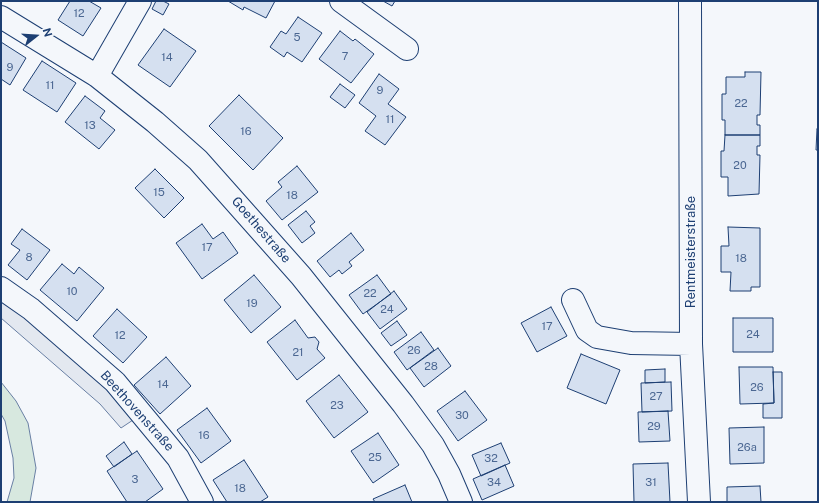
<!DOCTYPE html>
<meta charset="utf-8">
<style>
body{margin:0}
#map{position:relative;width:819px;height:503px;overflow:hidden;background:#f4f7fb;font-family:"Public Sans",sans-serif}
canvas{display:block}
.frame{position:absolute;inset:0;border:2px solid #1d3f73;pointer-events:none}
.north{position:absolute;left:16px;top:16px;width:40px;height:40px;-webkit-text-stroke:3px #f4f7fb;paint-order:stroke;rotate:73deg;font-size:11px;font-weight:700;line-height:16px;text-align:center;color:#1d3f73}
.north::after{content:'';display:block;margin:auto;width:14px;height:18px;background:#1d3f73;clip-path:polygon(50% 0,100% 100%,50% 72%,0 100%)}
</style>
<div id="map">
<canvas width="819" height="503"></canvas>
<div class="frame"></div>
<div class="north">N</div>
</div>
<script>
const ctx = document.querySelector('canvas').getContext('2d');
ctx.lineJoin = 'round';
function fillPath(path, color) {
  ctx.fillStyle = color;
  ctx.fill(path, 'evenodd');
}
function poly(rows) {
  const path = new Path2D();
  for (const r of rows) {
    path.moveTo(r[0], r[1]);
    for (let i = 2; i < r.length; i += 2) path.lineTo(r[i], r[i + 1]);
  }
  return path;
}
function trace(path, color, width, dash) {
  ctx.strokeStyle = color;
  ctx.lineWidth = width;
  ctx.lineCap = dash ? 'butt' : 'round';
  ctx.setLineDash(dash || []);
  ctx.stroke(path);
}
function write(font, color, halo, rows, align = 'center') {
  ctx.font = font + ' "Public Sans",sans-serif';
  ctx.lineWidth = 3;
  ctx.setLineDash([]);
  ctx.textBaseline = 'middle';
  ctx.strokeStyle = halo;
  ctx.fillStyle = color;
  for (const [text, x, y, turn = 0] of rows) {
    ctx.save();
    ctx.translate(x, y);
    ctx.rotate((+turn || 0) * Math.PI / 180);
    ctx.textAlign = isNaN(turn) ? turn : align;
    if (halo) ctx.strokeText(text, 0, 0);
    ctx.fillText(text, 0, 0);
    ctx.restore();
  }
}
const green = poly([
 [1,382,16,401,28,423,36,468,30,502,7,502,14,478,13,458,5,421,1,414,1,382]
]);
const parking = poly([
 [1,295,112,392,136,418,121,428,100,404,1,318,1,295]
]);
const building = poly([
 [70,1,89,1,101,8,83,36,58,20,70,1],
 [156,1,163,1,169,4,163,15,152,9,156,1],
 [228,1,275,1,266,18,244,7,243,10,228,1],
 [383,1,395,1,392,6,383,1],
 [298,17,322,33,302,62,287,52,284,57,270,47,281,31,286,34,298,17],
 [164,29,196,51,170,87,138,65,164,29],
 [340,31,353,41,355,39,374,54,351,83,319,59,340,31],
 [1,42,26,58,10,85,1,79,1,42],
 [42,61,76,83,57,112,23,90,42,61],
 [745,72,761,72,760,115,757,115,757,125,760,125,760,135,725,135,725,120,722,120,722,94,726,94,726,77,745,77,745,72],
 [379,74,399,89,388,104,406,117,385,145,365,131,376,116,359,103,379,74],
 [340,84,355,95,345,108,330,97,340,84],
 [239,95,283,138,253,170,209,126,239,95],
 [85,96,105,111,100,118,115,130,99,149,65,122,85,96],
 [817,129,818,129,818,150,816,150,817,129],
 [725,135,760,135,760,146,757,146,757,155,760,155,759,194,728,196,728,177,721,177,721,151,724,151,725,135],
 [297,166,318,192,282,220,266,201,282,187,278,182,297,166],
 [155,169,184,198,164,218,135,188,155,169],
 [306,211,315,222,310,226,315,233,302,243,288,225,306,211],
 [202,224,213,239,223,232,238,253,202,279,176,243,202,224],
 [728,227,760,228,760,287,751,287,751,291,730,291,731,272,721,272,721,246,729,246,728,227],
 [22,229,50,250,27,280,8,265,20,250,11,244,22,229],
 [351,233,364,250,349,262,352,266,342,274,339,270,330,277,317,261,351,233],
 [62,264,74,274,79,267,104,288,77,321,40,290,62,264],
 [254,275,281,307,251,333,224,300,254,275],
 [377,275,391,294,363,314,349,295,377,275],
 [394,291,407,309,380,329,367,312,394,291],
 [551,307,567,336,537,352,521,323,551,307],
 [117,309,147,337,123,363,93,336,117,309],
 [733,318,773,318,773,352,733,352,733,318],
 [295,320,308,338,315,337,319,342,317,349,325,358,297,380,267,342,295,320],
 [397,321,407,335,391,346,381,333,397,321],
 [421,332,434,350,407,370,394,352,421,332],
 [438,348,451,366,424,387,410,368,438,348],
 [581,354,620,370,606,404,567,388,581,354],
 [166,357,191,386,160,414,134,385,166,357],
 [739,367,773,367,774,403,740,404,739,367],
 [665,369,665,382,645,383,645,370,665,369],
 [773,372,782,372,782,418,763,418,763,404,774,403,773,372],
 [339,375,368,412,334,438,306,401,339,375],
 [671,382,672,411,642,412,641,383,671,382],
 [465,391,487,420,458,441,437,411,465,391],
 [207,408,231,441,201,463,177,430,207,408],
 [668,411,670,441,639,442,638,412,668,411],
 [764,427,764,463,730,464,729,428,764,427],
 [378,433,399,465,373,483,351,451,378,433],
 [124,442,132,454,114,467,106,456,124,442],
 [501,443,510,463,481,476,472,455,501,443],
 [137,451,163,489,145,502,127,502,107,471,137,451],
 [244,460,268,497,260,502,227,502,213,480,244,460],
 [668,463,670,502,634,502,633,464,668,463],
 [505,465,514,486,482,500,473,479,505,465],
 [405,485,412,502,375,502,373,499,405,485],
 [760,486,761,502,727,502,727,487,760,486]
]);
const minor = poly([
 [341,1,407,49],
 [690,1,691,344,699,502],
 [1,17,97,76,155,122,198,160,301,276,403,404,433,445,449,474,461,502],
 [97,76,140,1],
 [1,288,31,309,115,382,178,458,202,502],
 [573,300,587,330,597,337,631,343,691,344]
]);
const numberNames = [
 ["12",79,14],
 ["5",297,38],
 ["7",345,57],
 ["14",167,58],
 ["9",10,68],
 ["11",50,86],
 ["9",380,91],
 ["22",741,104],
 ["11",390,120],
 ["13",90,126],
 ["16",246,132],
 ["20",740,166],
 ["15",159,193],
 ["18",292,196],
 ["17",207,248],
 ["8",29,258],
 ["18",741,259],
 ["10",72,292],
 ["22",370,294],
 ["19",252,304],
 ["24",387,310],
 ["17",547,327],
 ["24",753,335],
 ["12",120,336],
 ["26",414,351],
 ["21",298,353],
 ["28",431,367],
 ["14",163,385],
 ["26",757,388],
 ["27",656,397],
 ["23",337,406],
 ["30",462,416],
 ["29",654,427],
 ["16",204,436],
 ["26a",747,448],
 ["25",375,458],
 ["32",491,459],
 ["3",135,480],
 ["34",494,483],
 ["31",651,483],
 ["18",240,489]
];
const streetNames = [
 ["Goethestraße",261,230,49],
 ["Rentmeisterstraße",691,252,-90],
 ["Beethovenstraße",137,411,48]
];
fillPath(green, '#d7e8df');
trace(green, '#687fa3', 1);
fillPath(parking, '#e3e8f0');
trace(parking, '#687fa3', 1);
fillPath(building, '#d5e0f0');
trace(building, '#1d3f73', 1);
trace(minor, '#1d3f73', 24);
trace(minor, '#f4f7fb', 22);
write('11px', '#4b6792', null, numberNames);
write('13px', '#1d3f73', '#f4f7fb', streetNames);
</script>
